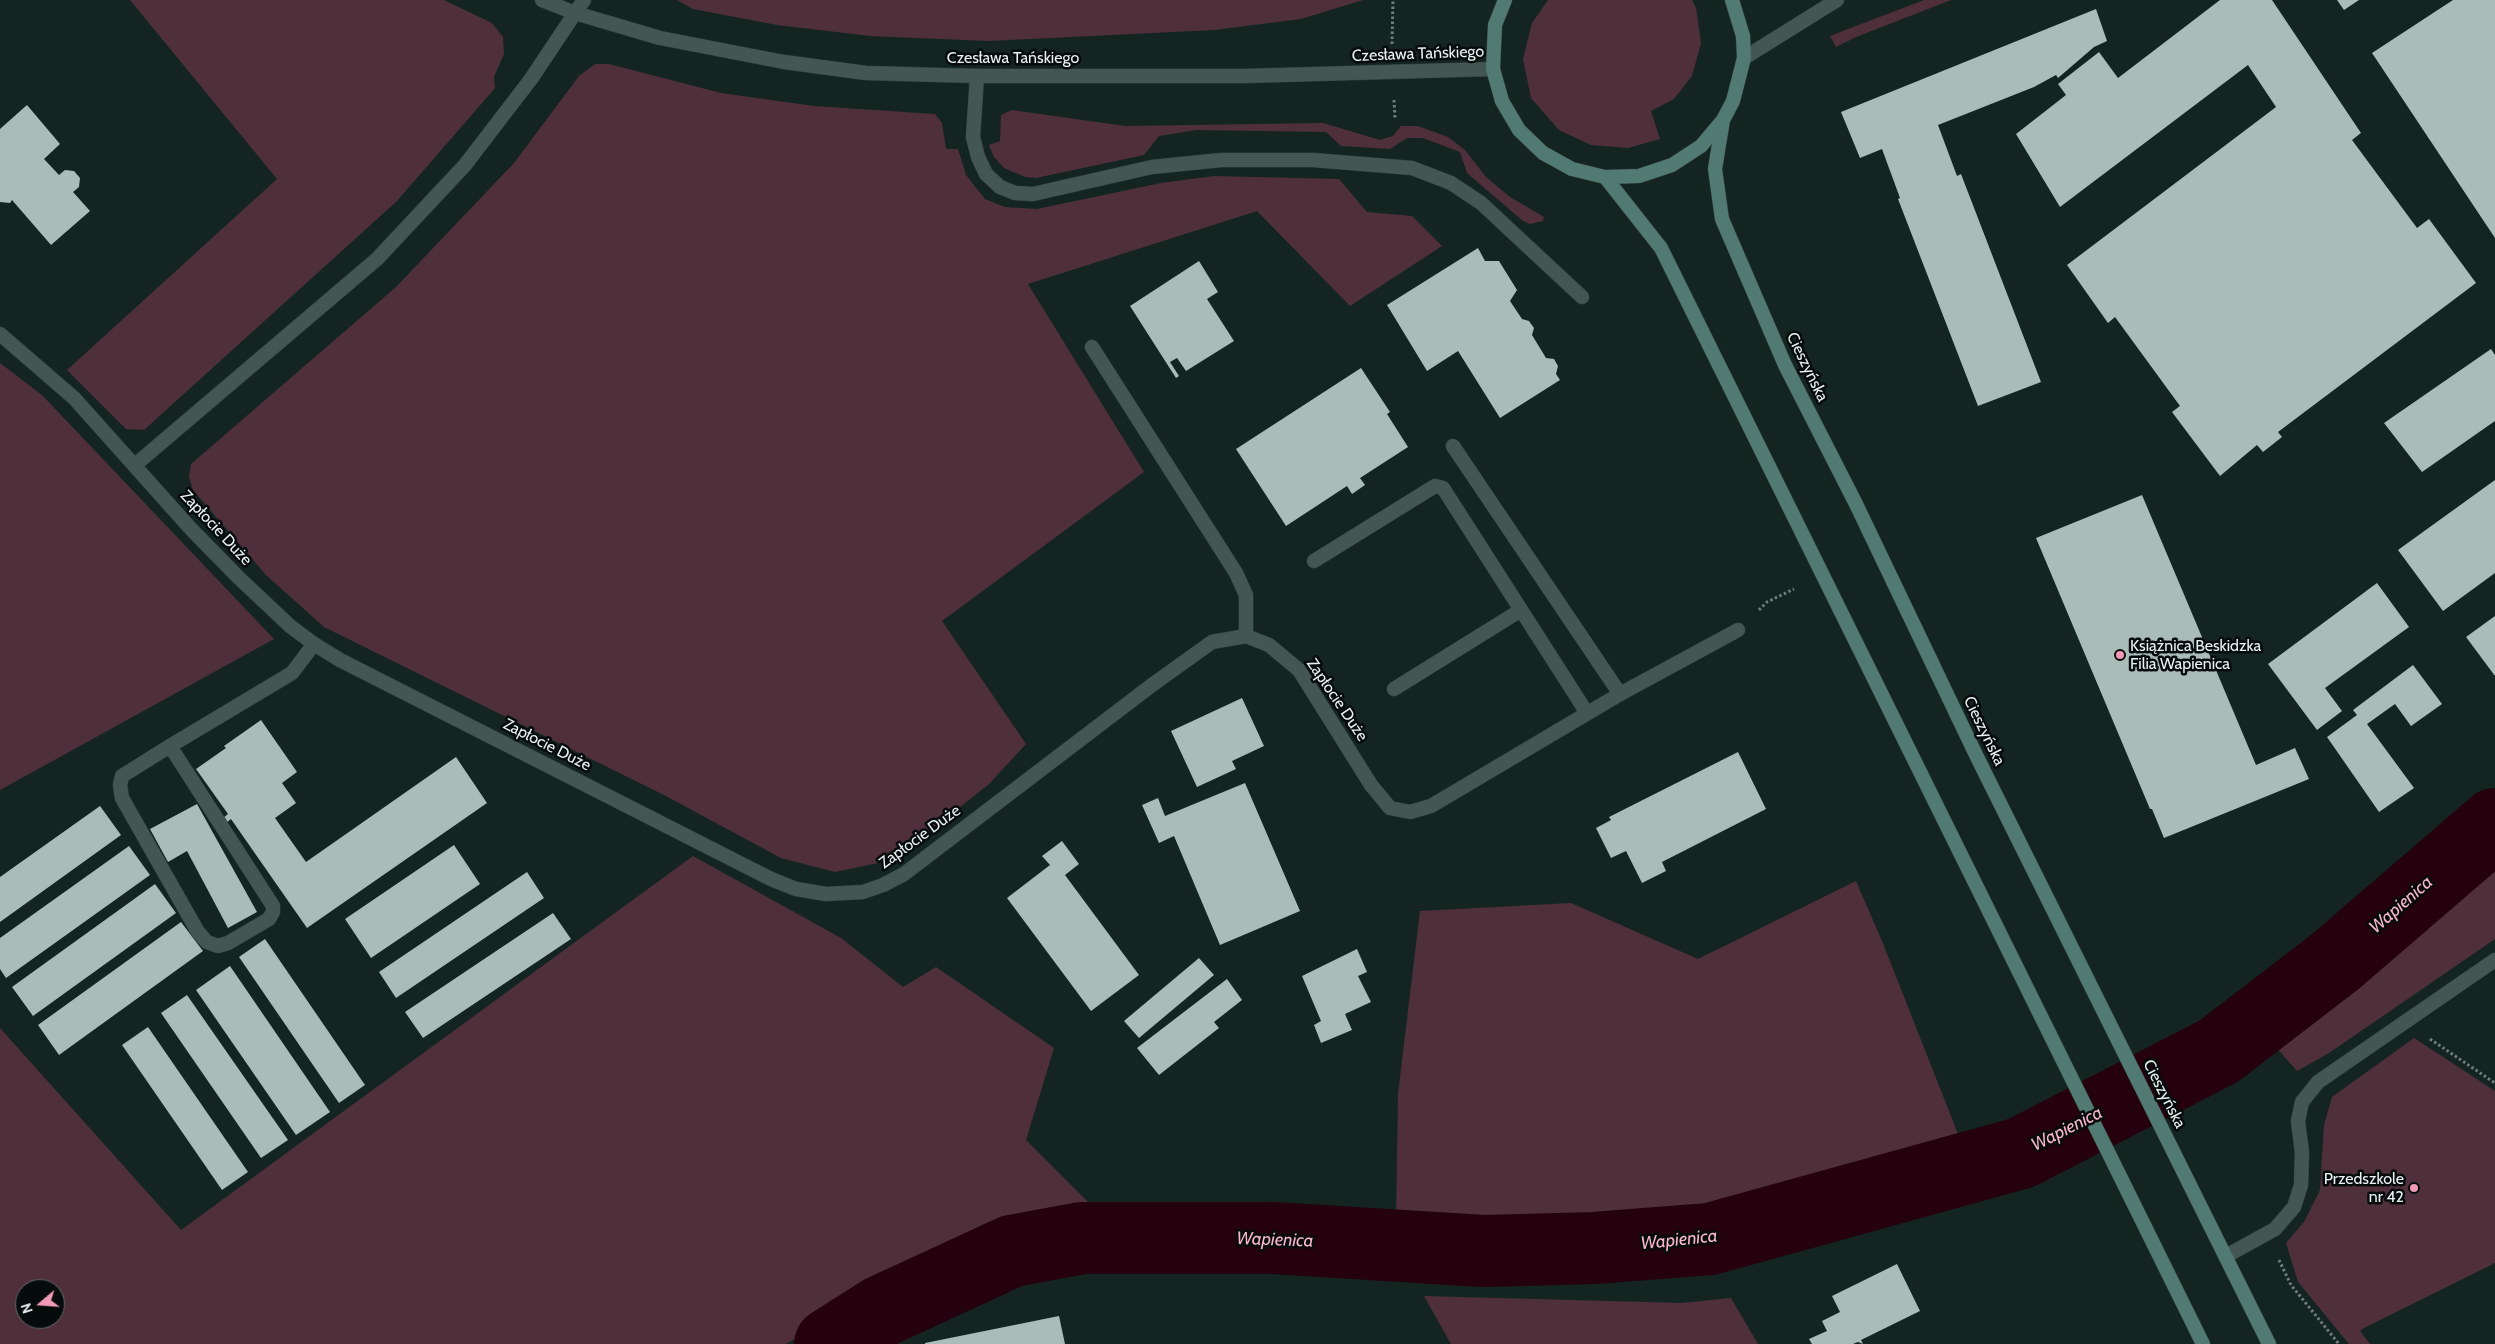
<!DOCTYPE html>
<meta charset="utf-8">
<style>
body{margin:0}
#map{position:relative;width:2495px;height:1344px;overflow:hidden;background:#142521;font-family:Cabin,sans-serif}
canvas{display:block}
.north{position:absolute;left:15px;top:1279px;width:50px;height:50px;box-sizing:border-box;background:#060c0b;border:1px solid #606867;border-radius:50%;rotate:252deg;font-size:14px;font-weight:700;line-height:20px;text-align:center;color:#e8f2f0}
.north::after{content:'';display:block;margin:auto;width:18px;height:22px;background:#f09ab5;clip-path:polygon(50% 0,100% 100%,50% 72%,0 100%)}
</style>
<div id="map">
<canvas width="2495" height="1344"></canvas>
<div class="north">N</div>
</div>
<script>
const ctx = document.querySelector('canvas').getContext('2d');
ctx.lineJoin = 'round';
function fillPath(path, color) {
  ctx.fillStyle = color;
  ctx.fill(path, 'evenodd');
}
function poly(rows) {
  const path = new Path2D();
  for (const r of rows) {
    path.moveTo(r[0], r[1]);
    for (let i = 2; i < r.length; i += 2) path.lineTo(r[i], r[i + 1]);
  }
  return path;
}
function trace(path, color, width, dash) {
  ctx.strokeStyle = color;
  ctx.lineWidth = width;
  ctx.lineCap = dash ? 'butt' : 'round';
  ctx.setLineDash(dash || []);
  ctx.stroke(path);
}
function write(font, color, halo, rows, align = 'center') {
  ctx.font = font + ' Cabin,sans-serif';
  ctx.lineWidth = 5;
  ctx.setLineDash([]);
  ctx.textBaseline = 'middle';
  ctx.strokeStyle = halo;
  ctx.fillStyle = color;
  for (const [text, x, y, turn = 0] of rows) {
    ctx.save();
    ctx.translate(x, y);
    ctx.rotate((+turn || 0) * Math.PI / 180);
    ctx.textAlign = isNaN(turn) ? turn : align;
    if (halo) ctx.strokeText(text, 0, 0);
    ctx.fillText(text, 0, 0);
    ctx.restore();
  }
}
const green = poly([
 [130,0,444,0,492,23,503,37,504,54,494,77,495,88,397,201,144,430,126,429,67,370,277,179],
 [677,0,1363,0,1301,19,1214,30,989,41,870,36,777,25,693,9],
 [1548,0,1692,0,1696,8,1701,43,1692,76,1674,99,1651,111,1660,139,1628,148,1591,145,1559,130,1531,98,1523,59,1532,23],
 [1924,0,1951,0,1856,37,1836,47,1830,36],
 [595,64,609,64,721,93,814,106,935,114,942,123,946,149,958,149,966,175,985,199,1005,207,1037,209,1161,183,1214,176,1339,179,1367,212,1412,216,1442,246,1350,306,1257,211,1028,284,1144,472,942,621,1026,744,989,784,921,838,883,862,835,872,781,858,664,795,324,627,266,575,193,490,189,477,191,464,396,287,514,163,579,76],
 [1012,110,1125,126,1323,123,1380,140,1393,136,1401,126,1418,126,1448,137,1465,150,1486,177,1510,197,1544,217,1543,221,1530,224,1523,221,1467,173,1460,152,1423,138,1407,138,1390,149,1341,146,1326,132,1196,130,1159,136,1144,155,1036,178,1025,177,1004,168,994,157,989,145,1000,141,1001,115],
 [0,363,42,395,274,639,0,790],
 [2495,850,2495,939,2329,1053,2297,1071,2275,1046,2354,968],
 [693,856,841,938,903,987,936,967,1054,1048,1026,1140,1109,1223,1000,1240,858,1303,786,1344,0,1344,0,1028,181,1230],
 [25,1289,55,1289,55,1319,25,1319],
 [1856,881,1882,941,1960,1139,1931,1153,1696,1221,1617,1227,1496,1227,1396,1221,1398,1094,1420,911,1571,903,1698,959],
 [2414,1038,2495,1091,2495,1263,2364,1328,2360,1331,2370,1344,2349,1344,2298,1282,2286,1243,2304,1222,2320,1190,2324,1125,2332,1097],
 [1424,1296,1682,1303,1731,1298,1758,1344,1451,1344]
]);
const river = poly([
 [830,1344,882,1311,1012,1251,1082,1238,1273,1238,1484,1251,1594,1248,1710,1239,2021,1153,2219,1051,2336,961,2495,824]
]);
const building = poly([
 [2220,0,2272,0,2361,133,2352,140,2417,228,2429,219,2476,283,2278,432,2282,437,2263,452,2257,445,2220,476,2172,412,2180,406,2115,317,2108,323,2067,265,2276,107,2248,65,2060,207,2016,134,2066,95,2058,84,2099,52,2118,78],
 [2337,0,2359,0,2344,10],
 [2453,0,2495,0,2495,238,2372,53],
 [2096,9,2107,41,2094,47,2058,78,2056,75,2034,87,1938,125,1957,176,1961,174,2041,382,1978,406,1898,199,1900,198,1882,149,1860,158,1841,112],
 [27,105,60,144,44,159,59,175,65,170,74,171,80,178,79,187,73,192,90,211,51,245,12,200,10,203,0,202,0,129],
 [1478,248,1485,261,1499,261,1517,290,1510,301,1522,319,1529,321,1534,328,1532,335,1546,358,1554,359,1558,366,1556,374,1560,380,1500,418,1458,351,1427,371,1387,305],
 [1199,261,1218,292,1207,299,1234,341,1186,371,1177,358,1170,362,1179,376,1176,378,1130,306],
 [2491,349,2495,355,2495,421,2422,472,2384,423],
 [1361,368,1390,412,1387,414,1408,447,1360,478,1365,485,1352,494,1347,486,1286,526,1236,449],
 [2495,480,2495,573,2443,611,2398,550],
 [2142,495,2256,765,2295,748,2309,779,2164,838,2152,809,2150,809,2036,538],
 [2377,583,2409,627,2325,688,2342,711,2317,730,2268,664],
 [2495,616,2495,676,2466,637],
 [2413,665,2442,704,2411,726,2395,704,2367,724,2414,788,2379,812,2327,737,2357,715,2353,710],
 [1242,698,1264,746,1232,761,1236,769,1197,787,1171,731],
 [261,720,297,772,282,783,296,803,275,818,306,862,456,757,487,803,307,928,231,819,226,823,223,818,228,814,196,769,226,748,224,746],
 [1738,752,1766,809,1662,862,1666,871,1642,883,1626,851,1611,858,1596,828,1611,820,1609,817],
 [1245,783,1300,911,1220,945,1174,836,1159,843,1142,805,1158,798,1165,816],
 [197,804,257,912,228,928,187,851,168,862,150,829],
 [100,806,121,835,0,922,0,877],
 [1062,841,1079,864,1065,875,1139,975,1091,1011,1007,898,1050,865,1042,856],
 [454,845,480,884,371,958,345,919],
 [129,846,150,875,6,978,0,969,0,938],
 [527,872,544,898,396,998,379,972],
 [155,884,176,913,33,1016,12,987],
 [553,913,571,939,423,1038,405,1012],
 [181,922,203,951,59,1055,38,1025],
 [265,939,365,1085,339,1103,239,957],
 [1357,949,1367,972,1358,976,1371,1002,1345,1014,1352,1030,1321,1043,1314,1025,1321,1021,1302,976],
 [1199,958,1214,975,1139,1038,1124,1021],
 [230,966,330,1112,296,1135,196,990],
 [1227,979,1242,1000,1214,1022,1219,1028,1159,1075,1137,1048],
 [187,995,288,1140,261,1158,161,1013],
 [148,1027,248,1172,222,1190,122,1045],
 [1897,1264,1920,1311,1861,1340,1863,1344,1858,1342,1853,1344,1812,1344,1809,1339,1827,1331,1822,1321,1840,1312,1832,1296],
 [1059,1316,1065,1344,925,1344,925,1343]
]);
const path = poly([
 [1392,44,1393,0],
 [1394,100,1395,118],
 [1759,610,1767,602,1794,589],
 [2430,1039,2495,1083],
 [2279,1260,2291,1285,2339,1344]
]);
const service = poly([
 [575,13,584,0],
 [977,76,973,137,978,157,986,174,1000,187,1015,193,1033,194,1152,167,1221,160,1313,160,1412,168,1451,183,1481,203,1582,297],
 [1092,347,1236,573,1246,595,1246,636],
 [1453,446,1620,694],
 [1314,561,1435,486,1443,488,1587,713],
 [1394,689,1521,610],
 [170,746,273,906,273,912,269,919,228,943,218,946,207,942,198,932,122,798,120,785,122,776,170,746,292,673,314,644],
 [2226,1256,2275,1229,2294,1207,2301,1185,2302,1153,2298,1121,2302,1102,2318,1082,2495,960]
]);
const minor = poly([
 [1744,58,1837,0],
 [0,334,74,398,191,529,239,578,290,626,314,644,340,660,771,879,796,889,826,894,863,892,883,885,904,874,1152,685,1212,642,1246,636,1269,645,1299,670,1371,785,1390,808,1410,812,1431,806,1620,694,1738,630],
 [135,465,377,259,465,165,531,79,575,13]
]);
const tertiary = poly([
 [542,0,575,13,660,38,784,62,866,73,977,76,1245,76,1493,69]
]);
const secondary = poly([
 [1505,0,1495,25,1493,69,1502,101,1519,130,1543,153,1572,169,1605,177,1639,176,1672,165,1701,146,1723,120,1733,101,1744,58,1743,36,1732,0],
 [1723,120,1715,169,1722,219,1785,365,1856,504,1977,757,2269,1344],
 [1605,177,1661,248,2203,1344]
]);
const markers = [
 [2120,655,5,"#f09ab5"],
 [2414,1188,5,"#f09ab5"]
];
const streetNames = [
 ["Czesława Tańskiego",1418,54,-2],
 ["Czesława Tańskiego",1013,58],
 ["Cieszyńska",1807,367,64],
 ["Zapłocie Duże",216,528,47],
 ["Zapłocie Duże",1337,700,56],
 ["Cieszyńska",1984,731,64],
 ["Zapłocie Duże",547,745,27],
 ["Zapłocie Duże",920,837,-36],
 ["Cieszyńska",2164,1094,63]
];
const poiNames = [
 ["Książnica Beskidzka",2130,646],
 ["Filia Wapienica",2130,664],
 ["Przedszkole",2404,1179,"right"],
 ["nr 42",2404,1197,"right"]
];
const waterNames = [
 ["Wapienica",2401,905,-41],
 ["Wapienica",2067,1129,-27],
 ["Wapienica",1275,1240,2],
 ["Wapienica",1679,1240,-6]
];
fillPath(green, '#4f303a');
trace(river, '#25000d', 72);
fillPath(building, '#a9bcb8');
trace(service, '#34403d', 15);
trace(minor, '#34403d', 15);
trace(tertiary, '#34403d', 15);
trace(secondary, '#34403d', 15);
trace(path, '#707e7a', 3, [2.5, 2.5]);
trace(service, '#445652', 14);
trace(minor, '#445652', 14);
trace(tertiary, '#445652', 14);
trace(secondary, '#517a72', 14);
for (const [x, y, r, color] of markers) {
  const dot = new Path2D();
  dot.arc(x, y, r, 0, 2 * Math.PI);
  ctx.fillStyle = color;
  ctx.fill(dot);
  trace(dot, '#060c0b', 2);
}
write('16px', '#e8f2f0', '#060c0b', streetNames);
write('16px', '#e8f2f0', '#060c0b', poiNames, 'left');
write('italic 18px', '#fbb5ca', '#060c0b', waterNames);
</script>
